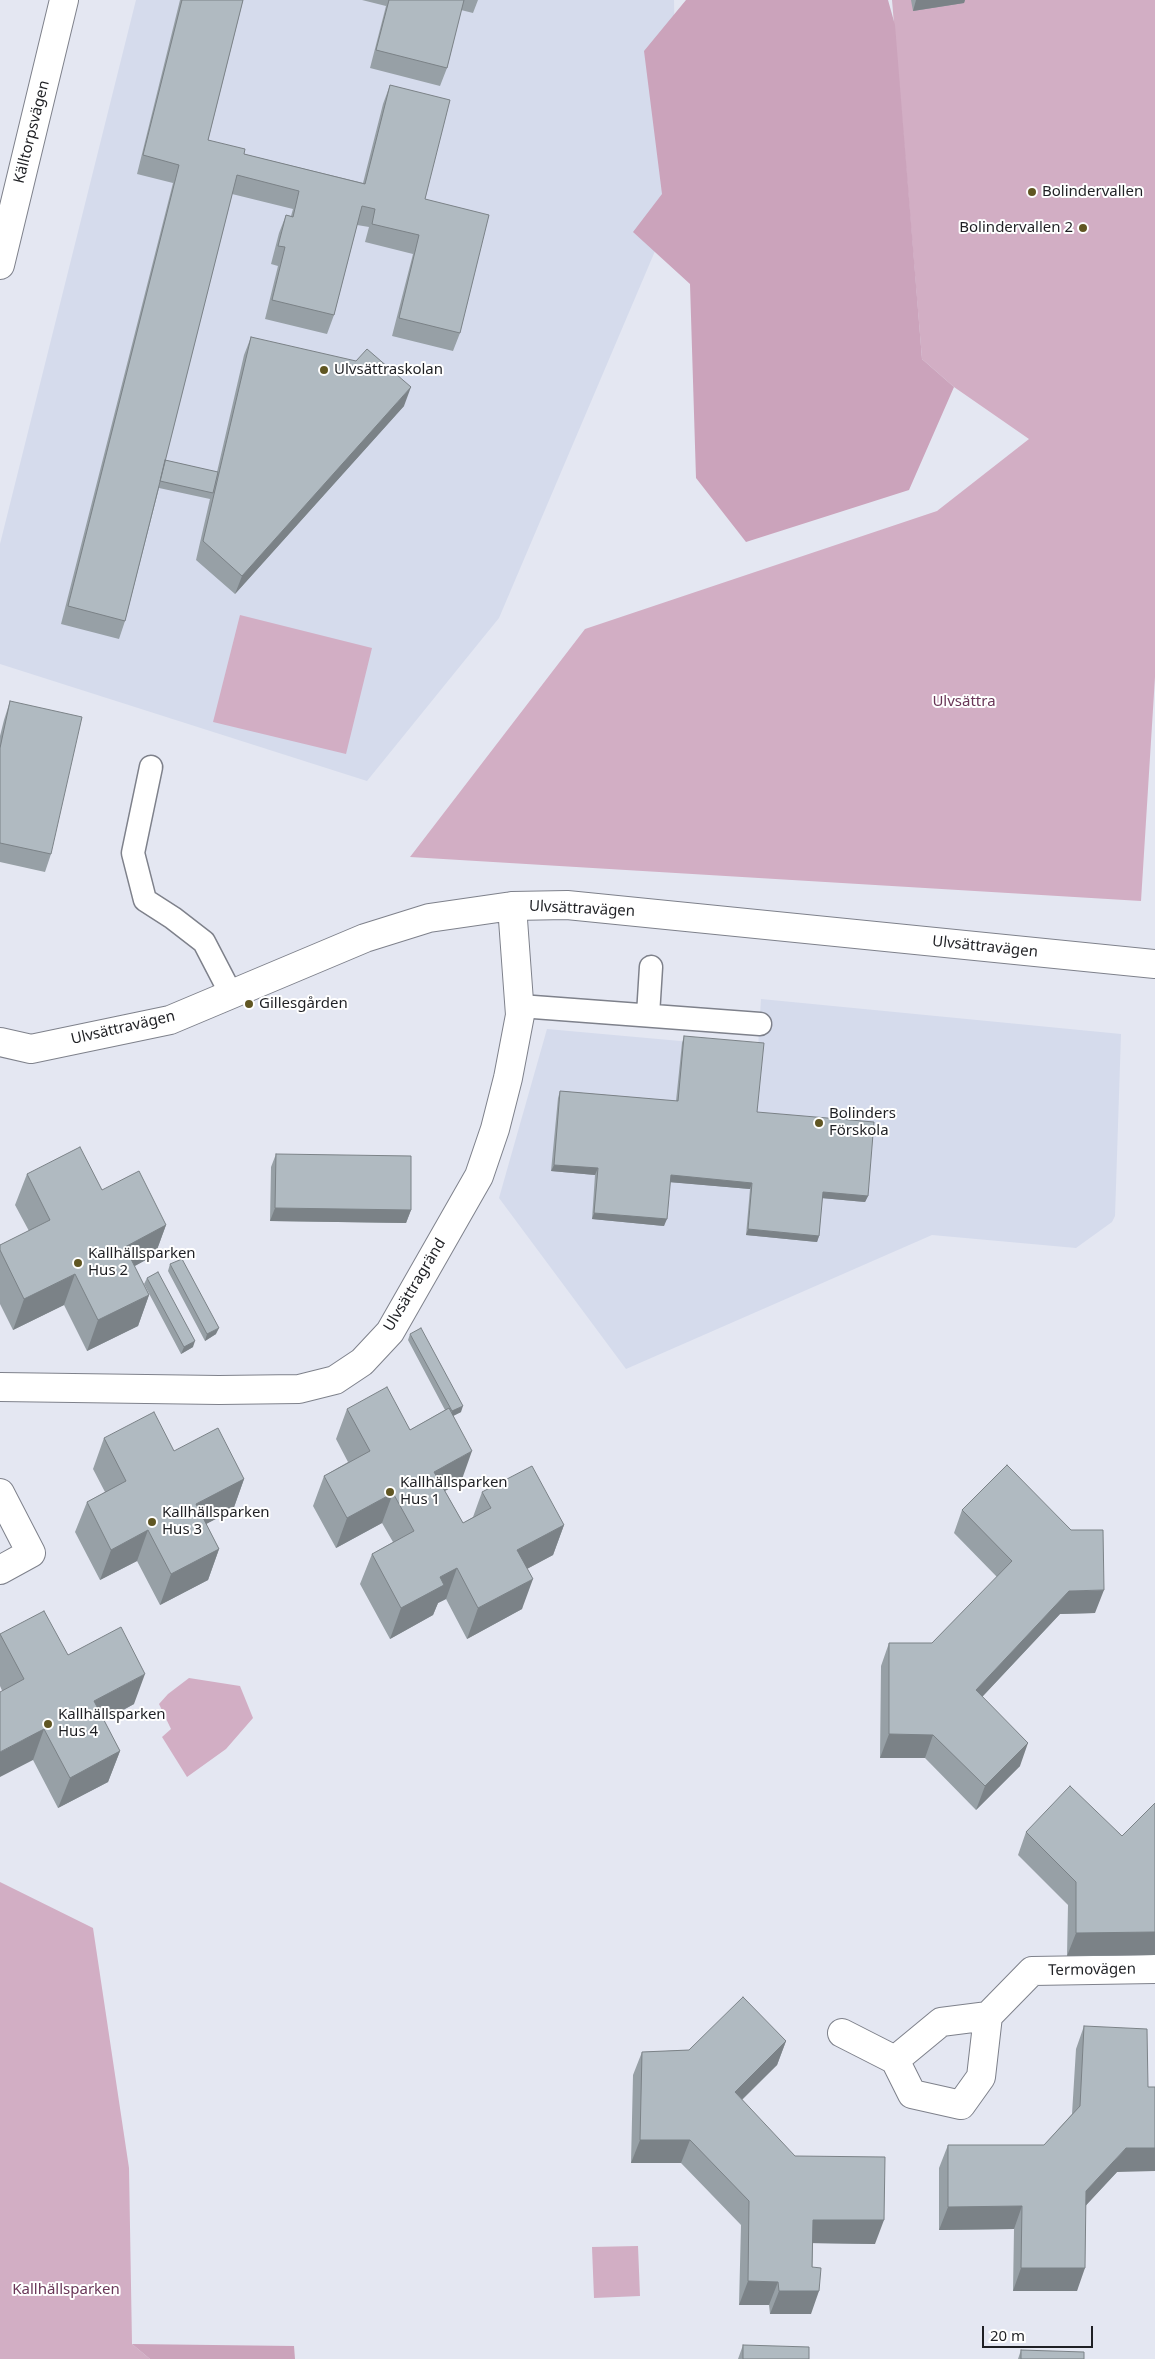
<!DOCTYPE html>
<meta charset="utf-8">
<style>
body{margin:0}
#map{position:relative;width:1155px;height:2359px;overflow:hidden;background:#e4e7f2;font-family:"Noto Sans",sans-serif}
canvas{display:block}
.scale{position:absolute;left:982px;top:2326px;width:111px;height:22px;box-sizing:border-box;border:2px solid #1f2024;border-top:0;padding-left:6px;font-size:15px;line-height:18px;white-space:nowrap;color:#1f2024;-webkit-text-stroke:4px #fff;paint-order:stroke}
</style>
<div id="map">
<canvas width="1155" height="2359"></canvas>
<div class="scale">20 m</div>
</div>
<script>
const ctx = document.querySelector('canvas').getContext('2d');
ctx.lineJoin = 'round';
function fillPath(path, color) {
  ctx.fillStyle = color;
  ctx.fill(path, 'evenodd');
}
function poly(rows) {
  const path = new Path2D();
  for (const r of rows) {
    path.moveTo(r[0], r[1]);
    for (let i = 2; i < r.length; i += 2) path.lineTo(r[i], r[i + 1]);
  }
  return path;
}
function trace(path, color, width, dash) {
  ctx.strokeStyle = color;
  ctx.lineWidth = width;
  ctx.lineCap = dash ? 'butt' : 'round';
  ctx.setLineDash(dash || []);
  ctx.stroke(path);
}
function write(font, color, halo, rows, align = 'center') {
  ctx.font = font + ' "Noto Sans",sans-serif';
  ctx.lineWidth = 4;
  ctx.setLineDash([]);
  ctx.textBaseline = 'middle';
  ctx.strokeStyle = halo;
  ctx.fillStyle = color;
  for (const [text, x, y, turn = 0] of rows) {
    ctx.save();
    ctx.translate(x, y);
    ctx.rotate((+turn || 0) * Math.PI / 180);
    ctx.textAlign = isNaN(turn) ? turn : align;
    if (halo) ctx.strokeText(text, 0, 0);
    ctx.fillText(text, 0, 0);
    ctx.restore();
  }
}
const built = poly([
 [136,0,674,0,678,197,499,618,367,781,0,664,0,544],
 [761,999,1121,1034,1115,1216,1112,1222,1076,1248,932,1235,626,1369,499,1198,547,1029,758,1048]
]);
const green = poly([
 [892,0,1155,0,1155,677,1141,901,410,857,585,629,937,511,1029,439,954,387,922,359],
 [240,615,372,648,346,754,213,722],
 [189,1678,240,1686,253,1718,226,1749,187,1777,162,1737,171,1729,159,1704,168,1694],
 [0,1882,93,1928,129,2168,132,2344,150,2359,0,2359],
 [638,2246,640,2296,594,2298,592,2247]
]);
const forest = poly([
 [686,0,888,0,895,25,922,359,954,387,909,490,746,542,696,478,690,284,633,232,662,194,644,51],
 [132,2344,294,2346,295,2359,150,2359]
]);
const service = poly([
 [151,767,133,853,145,900,173,918,204,942,231,994],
 [520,1006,760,1024],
 [648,1015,651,967]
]);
const minor = poly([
 [0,1042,31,1049,170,1020,365,938,429,918,512,906,567,905,1155,964],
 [0,1387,219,1390,299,1389,335,1380,362,1362,390,1332,479,1176,495,1129,508,1078,520,1015,512,906],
 [0,1493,31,1553,0,1570],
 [988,2016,981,2077,961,2105,912,2094,895,2060,941,2022,988,2016,1032,1971,1155,1969],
 [842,2033,895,2060]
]);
const tertiary = poly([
 [0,265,64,0]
]);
const wall = poly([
 [180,0,243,0,208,140,244,154,363,183,383,104,390,85,425,199,460,333,453,351,392,336,413,254,365,242,369,227,357,225,334,315,327,334,265,319,278,266,271,264,279,233,286,215,291,216,293,209,232,194,165,460,217,472,244,355,251,337,404,406,235,594,196,560,210,499,159,488,125,621,119,639,61,624,173,183,137,174],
 [362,0,478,0,473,13,461,10,447,68,440,86,370,68,386,6],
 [911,0,965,0,964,3,913,11],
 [10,701,51,854,45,872,0,862,0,736,4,720],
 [684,1036,757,1112,868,1196,865,1202,822,1198,819,1236,817,1242,746,1235,750,1189,670,1182,664,1226,592,1219,595,1175,551,1171,558,1098,560,1091,676,1101,682,1043],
 [276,1154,411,1210,406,1223,270,1221,271,1167],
 [27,1174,102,1190,166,1225,155,1255,134,1266,149,1295,138,1326,87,1351,64,1305,13,1330,0,1304,0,1245,29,1231,15,1205],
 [170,1264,216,1334,205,1341,168,1271],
 [147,1278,193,1347,181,1354,144,1284],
 [410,1334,461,1412,453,1416,461,1482,445,1491,463,1523,473,1517,482,1492,564,1525,553,1555,527,1569,522,1609,467,1639,446,1599,438,1603,433,1615,390,1639,360,1584,372,1554,393,1542,382,1523,336,1548,313,1506,324,1476,348,1462,336,1439,347,1409,410,1430,445,1410,408,1340],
 [104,1438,174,1451,244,1479,233,1510,206,1524,219,1549,208,1580,160,1605,137,1561,100,1580,75,1532,87,1502,105,1492,93,1469],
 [962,1510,1095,1613,1060,1614,982,1697,1020,1766,976,1810,925,1758,880,1758,881,1666,889,1643,932,1643,997,1577,954,1533],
 [0,1634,68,1655,134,1704,104,1721,120,1751,108,1782,58,1808,33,1760,0,1686],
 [1155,1803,1155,1955,1067,1956,1068,1905,1018,1855,1026,1832,1122,1836],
 [1084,2026,1117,2172,1086,2205,1077,2291,1013,2291,1014,2229,939,2230,939,2168,948,2145,1044,2145,1072,2114,1076,2049],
 [786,2041,777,2065,742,2100,875,2244,813,2243,811,2314,770,2314,769,2305,739,2305,741,2225,681,2163,631,2163,633,2075,642,2052,689,2050],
 [743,2345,809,2359,738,2359],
 [1021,2350,1084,2359,1018,2359]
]);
const shadedWall = poly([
 [916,0,965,0,964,3,913,11],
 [411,387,404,406,235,594,242,576],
 [554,1165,598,1168,595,1175,551,1171],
 [671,1175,752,1183,750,1189,668,1182],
 [823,1192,868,1196,865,1202,821,1198],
 [275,1208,411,1210,406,1223,270,1221],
 [594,1213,667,1219,664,1226,592,1219],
 [166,1225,155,1255,113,1278,125,1247],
 [748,1229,819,1236,817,1242,746,1235],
 [75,1274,64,1305,13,1330,24,1299],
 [149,1295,138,1326,87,1351,98,1320],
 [219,1328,216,1334,205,1341,207,1334],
 [195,1341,193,1347,181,1354,184,1347],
 [463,1406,461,1412,449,1418,452,1411],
 [472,1451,461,1482,423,1503,434,1472],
 [244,1479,233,1510,185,1535,196,1504],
 [393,1493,382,1523,336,1548,347,1518],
 [564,1525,553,1555,506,1580,517,1550],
 [148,1530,137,1561,100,1580,111,1550],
 [219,1549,208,1580,160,1605,171,1574],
 [457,1568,446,1599,438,1603,433,1615,390,1639,401,1608,440,1577],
 [533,1579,522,1609,467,1639,478,1608],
 [1104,1590,1095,1613,1060,1614,967,1713,976,1690,1069,1591],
 [145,1674,134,1704,82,1732,94,1701],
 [44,1729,33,1760,0,1777,0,1752],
 [889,1734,933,1735,925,1758,880,1758],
 [1028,1743,1020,1766,976,1810,985,1786],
 [120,1751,108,1782,58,1808,70,1778],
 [1155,1932,1155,1955,1067,1956,1076,1933],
 [786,2041,777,2065,726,2115,735,2092],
 [640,2140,690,2140,681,2163,631,2163],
 [1126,2148,1155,2148,1155,2171,1117,2172,1078,2214,1086,2191],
 [1022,2206,1014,2229,939,2230,948,2207],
 [813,2220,884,2220,875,2244,805,2243],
 [1021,2268,1085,2268,1077,2291,1013,2291],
 [748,2281,778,2282,769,2305,739,2305],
 [779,2291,819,2291,811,2314,770,2314]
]);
const building = poly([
 [182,0,243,0,208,140,245,149,244,154,365,184,390,85,450,100,425,199,489,215,460,333,399,318,419,235,372,224,375,209,362,206,334,315,272,300,285,247,278,246,286,215,293,217,299,191,237,175,125,621,68,606,179,165,143,155,182,0],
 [389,0,464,0,447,68,376,50,389,0],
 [251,337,356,361,367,349,411,387,242,576,203,541,251,337],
 [165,460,218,472,213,493,160,481,165,460],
 [10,701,82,717,51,854,0,843,0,748,10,701],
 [684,1036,764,1043,757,1112,874,1122,868,1196,823,1192,819,1236,748,1229,752,1183,671,1175,667,1219,594,1213,598,1168,554,1165,560,1091,678,1101,684,1036],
 [80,1147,102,1190,139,1171,166,1225,125,1247,149,1295,98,1320,75,1274,24,1299,0,1250,0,1245,50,1220,27,1174,80,1147],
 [276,1154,411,1156,411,1210,275,1208,276,1154],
 [182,1259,219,1328,207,1334,170,1264,182,1259],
 [158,1272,195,1341,184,1347,147,1278,158,1272],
 [421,1328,463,1406,452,1411,410,1334,421,1328],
 [387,1387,410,1430,449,1408,472,1451,434,1472,463,1523,491,1508,482,1492,532,1466,564,1525,517,1550,533,1579,478,1608,457,1568,440,1577,444,1585,401,1608,372,1554,414,1531,393,1493,347,1518,324,1476,370,1451,347,1409,387,1387],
 [154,1412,174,1451,218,1428,244,1479,196,1504,219,1549,171,1574,148,1530,111,1550,87,1502,126,1481,104,1438,154,1412],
 [1007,1465,1071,1530,1103,1530,1104,1590,1069,1591,976,1690,1028,1743,985,1786,933,1735,889,1734,889,1643,932,1643,1012,1561,962,1510,1007,1465],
 [44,1611,68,1655,121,1627,145,1674,94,1701,120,1751,70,1778,44,1729,0,1752,0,1692,24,1679,0,1634,44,1611],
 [1070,1786,1122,1836,1155,1803,1155,1932,1076,1933,1076,1882,1026,1832,1070,1786],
 [743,1997,786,2041,735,2092,795,2156,885,2157,884,2220,813,2220,812,2267,821,2268,819,2291,779,2291,778,2282,748,2281,749,2201,690,2140,640,2140,642,2052,689,2050,743,1997],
 [1084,2026,1147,2029,1148,2087,1155,2087,1155,2148,1126,2148,1086,2191,1085,2268,1021,2268,1022,2206,948,2207,948,2145,1044,2145,1080,2106,1084,2026],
 [743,2345,809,2347,809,2359,743,2359,743,2345],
 [1021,2350,1084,2352,1084,2359,1021,2359,1021,2350]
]);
const markers = [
 [1032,192,5,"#605622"],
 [1083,228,5,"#605622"],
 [324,370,5,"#605622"],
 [249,1004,5,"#605622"],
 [819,1123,5,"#605622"],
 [78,1263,5,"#605622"],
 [390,1492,5,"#605622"],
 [152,1522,5,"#605622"],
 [48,1724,5,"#605622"]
];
const streetNames = [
 ["Källtorpsvägen",32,132,-76],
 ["Ulvsättravägen",582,909,3],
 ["Ulvsättravägen",985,947,6],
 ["Ulvsättravägen",123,1028,-13],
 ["Ulvsättragränd",415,1285,-59],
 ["Termovägen",1092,1970,-1]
];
const poiNames = [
 ["Bolindervallen",1042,192],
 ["Bolindervallen 2",1073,228,"right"],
 ["Ulvsättraskolan",334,370],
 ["Gillesgården",259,1004],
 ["Bolinders",829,1114],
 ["Förskola",829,1131],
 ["Kallhällsparken",88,1254],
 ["Hus 2",88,1271],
 ["Kallhällsparken",400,1483],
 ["Hus 1",400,1500],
 ["Kallhällsparken",162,1513],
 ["Hus 3",162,1530],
 ["Kallhällsparken",58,1715],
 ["Hus 4",58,1732]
];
const parkNames = [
 ["Ulvsättra",964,702],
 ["Kallhällsparken",66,2290]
];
fillPath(built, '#d5dbec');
fillPath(green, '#d2aec4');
fillPath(forest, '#cba3bb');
trace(service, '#7e818b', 25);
trace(minor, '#7e818b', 30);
trace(tertiary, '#7e818b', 30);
trace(service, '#fff', 22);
trace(minor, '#fff', 28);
trace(tertiary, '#fff', 28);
fillPath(wall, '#97a0a6');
fillPath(shadedWall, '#7b8287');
fillPath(building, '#b0bac1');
trace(building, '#7b8287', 1);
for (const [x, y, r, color] of markers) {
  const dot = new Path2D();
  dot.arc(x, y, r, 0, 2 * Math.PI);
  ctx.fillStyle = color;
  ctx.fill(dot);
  trace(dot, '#fff', 2);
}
write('15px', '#1f2024', '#fff', streetNames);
write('15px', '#1f2024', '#fff', poiNames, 'left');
write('15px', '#693657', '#fff', parkNames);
</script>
